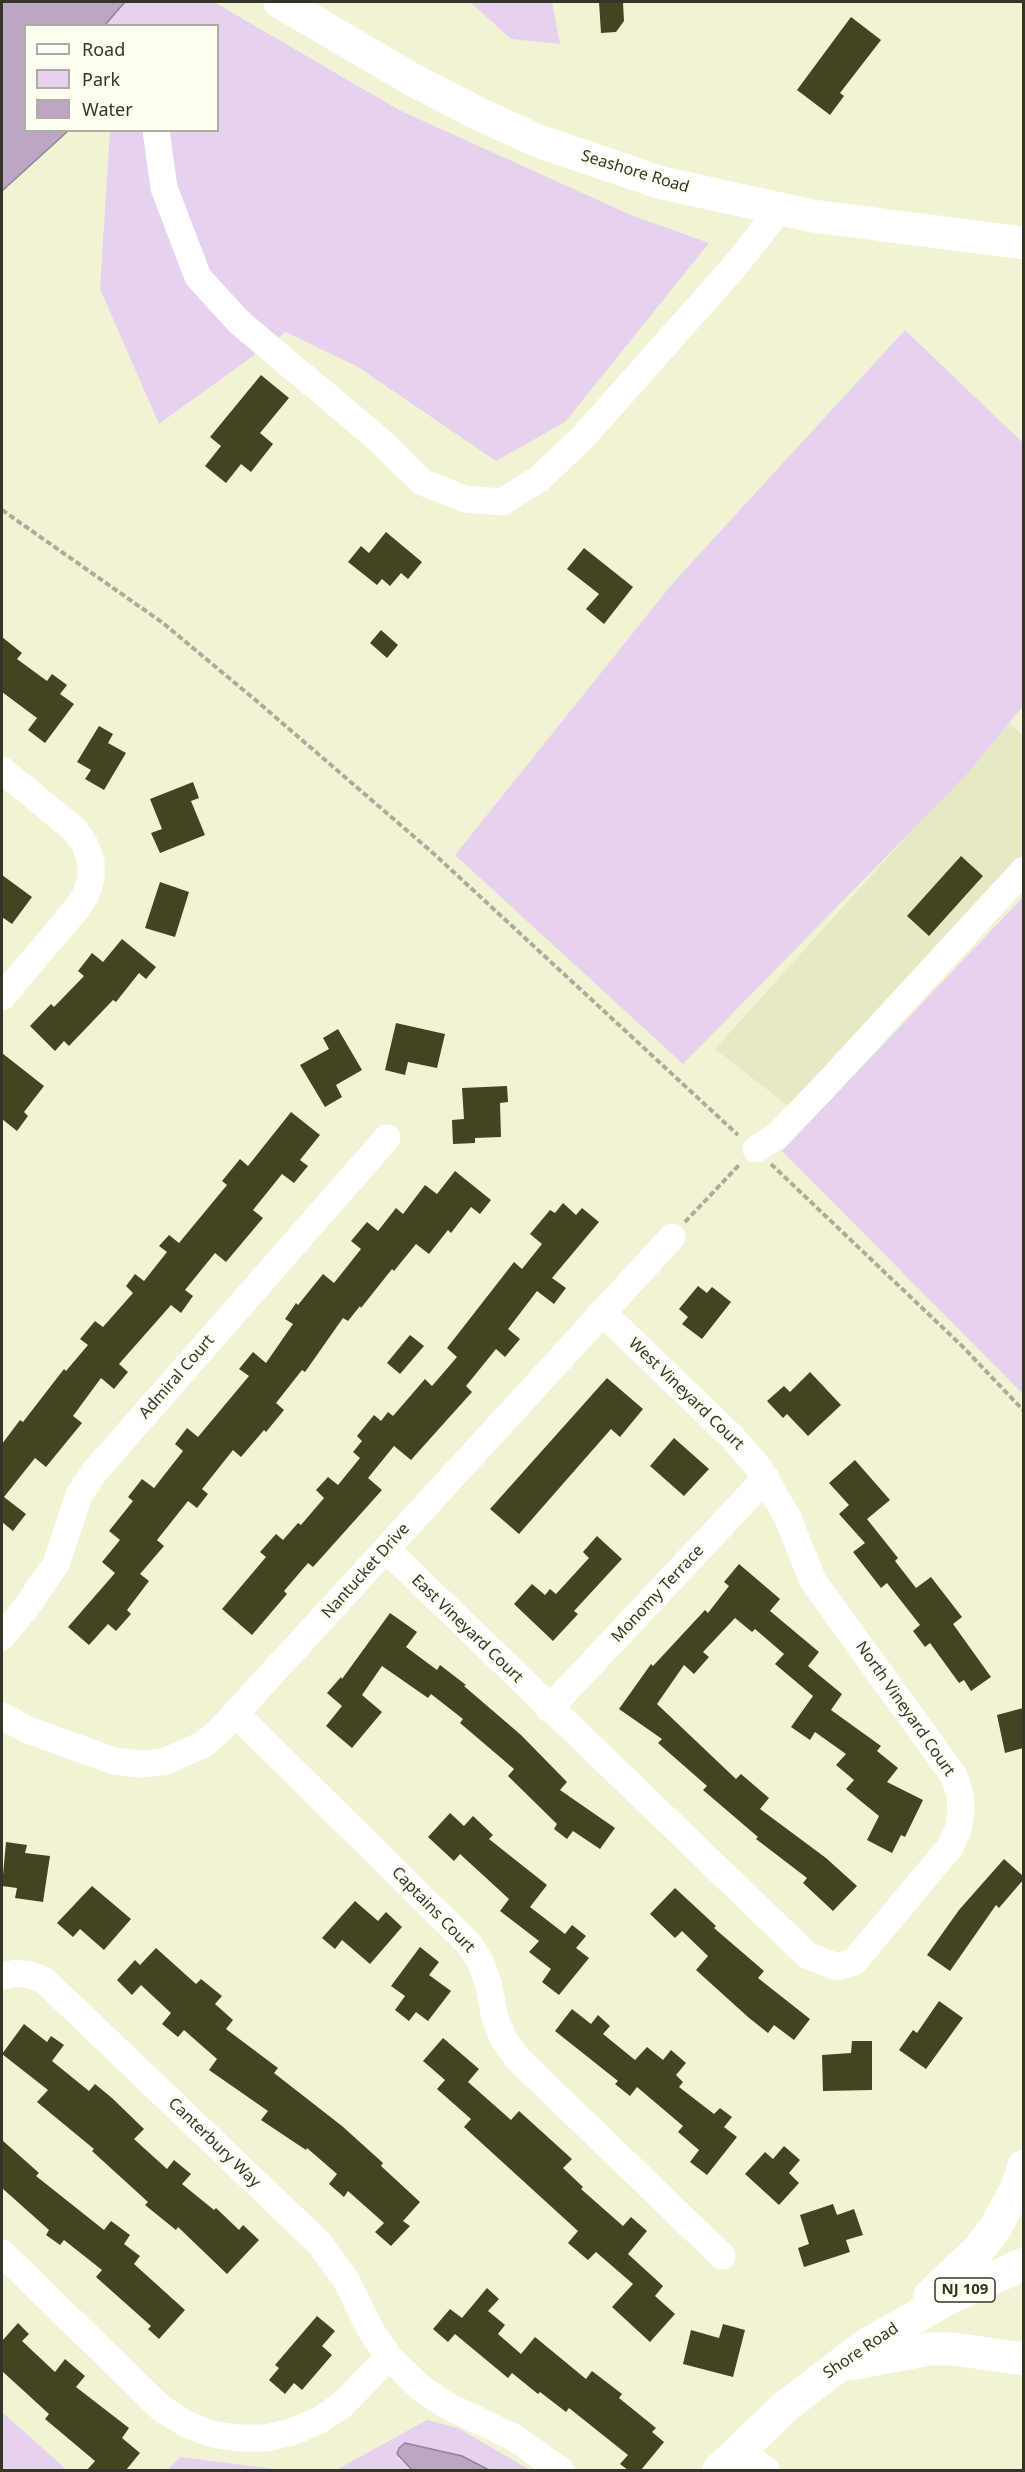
<!DOCTYPE html>
<style>
body{margin:0}
#map{position:relative;width:1025px;height:2472px;overflow:hidden;background:#f2f3d4;font-family:"Noto Sans",sans-serif}
canvas{display:block}
.frame{position:absolute;inset:0;border:3px solid #343428;pointer-events:none}
.legend{position:absolute;left:24px;top:24px;width:195px;height:108px;box-sizing:border-box;background:#fefff2;border:2px solid #adaea1;margin:0;padding:8px 10px;list-style:none;font-size:18px;color:#343428}
.legend li{display:flex;align-items:center;gap:12px;height:30px}
.legend b{width:30px;border:2px solid #adaea1}
</style>
<div id="map">
<canvas width="1025" height="2472"></canvas>
<div class="frame"></div>
<ul class="legend">
<li><b style="height:8px;background:#fff"></b>Road</li>
<li><b style="height:16px;background:#e6d2ee"></b>Park</li>
<li><b style="height:16px;background:#bca5c5"></b>Water</li>
</ul>
</div>
<script>
const ctx = document.querySelector('canvas').getContext('2d');
ctx.lineJoin = 'round';
function fillPath(path, color) {
  ctx.fillStyle = color;
  ctx.fill(path, 'evenodd');
}
function poly(rows) {
  const path = new Path2D();
  for (const r of rows) {
    path.moveTo(r[0], r[1]);
    for (let i = 2; i < r.length; i += 2) path.lineTo(r[i], r[i + 1]);
  }
  return path;
}
function trace(path, color, width, dash) {
  ctx.strokeStyle = color;
  ctx.lineWidth = width;
  ctx.lineCap = dash ? 'butt' : 'round';
  ctx.setLineDash(dash || []);
  ctx.stroke(path);
}
function write(font, color, halo, rows, align = 'center') {
  ctx.font = font + ' "Noto Sans",sans-serif';
  ctx.lineWidth = 6;
  ctx.setLineDash([]);
  ctx.textBaseline = 'middle';
  ctx.strokeStyle = halo;
  ctx.fillStyle = color;
  for (const [text, x, y, turn = 0] of rows) {
    ctx.save();
    ctx.translate(x, y);
    ctx.rotate((+turn || 0) * Math.PI / 180);
    ctx.textAlign = isNaN(turn) ? turn : align;
    if (halo) ctx.strokeText(text, 0, 0);
    ctx.fillText(text, 0, 0);
    ctx.restore();
  }
}
const built = poly([
 [1009,723,1023,736,1023,857,792,1109,715,1049]
]);
const green = poly([
 [125,2,214,2,399,110,631,215,709,243,565,422,496,461,358,367,286,332,159,424,100,289,110,131,218,130,218,26,105,25],
 [470,2,552,2,560,44,511,39],
 [905,330,1023,443,1023,706,967,774,683,1064,455,855,672,584],
 [1023,897,1023,1394,782,1151],
 [2,2412,67,2470,2,2470],
 [427,2420,458,2428,530,2470,489,2470,462,2456,398,2458,412,2470,336,2470],
 [180,2457,283,2470,167,2470]
]);
const water = poly([
 [2,2,125,2,105,25,26,26,26,130,68,131,2,191,2,2],
 [405,2443,462,2456,489,2470,412,2470,397,2454,399,2448,405,2443]
]);
const building = poly([
 [599,2,623,2,624,21,616,32,601,33],
 [851,17,881,40,840,93,844,96,830,115,797,90],
 [261,375,289,398,260,433,273,444,251,472,241,464,226,483,205,466,221,446,210,437],
 [386,532,422,562,408,579,401,573,390,586,382,579,377,585,348,562,361,546,369,553],
 [584,548,633,587,604,624,586,609,599,594,567,569],
 [381,630,398,645,387,658,370,643],
 [2,637,22,653,17,659,47,681,52,674,67,685,60,694,74,704,45,743,28,730,37,718,2,692],
 [99,726,113,734,108,743,126,753,104,790,85,779,91,770,77,762],
 [193,782,199,798,191,801,205,835,160,853,151,833,162,829,150,799],
 [961,856,983,876,929,936,907,916],
 [2,875,32,897,12,924,2,917],
 [160,882,189,892,175,937,145,928],
 [122,939,156,967,146,979,139,973,116,1002,113,1000,69,1046,64,1041,55,1051,30,1026,51,1004,54,1007,84,976,78,971,92,953,103,962],
 [396,1023,445,1034,437,1068,408,1062,405,1075,385,1070],
 [338,1029,362,1070,336,1085,342,1097,325,1107,300,1065,329,1049,323,1038],
 [2,1053,44,1086,24,1112,28,1116,17,1131,2,1119],
 [507,1086,508,1102,500,1103,501,1137,475,1138,475,1143,453,1144,452,1120,464,1119,462,1088],
 [291,1112,320,1135,300,1160,308,1166,294,1183,282,1174,253,1210,263,1218,226,1262,215,1253,185,1290,193,1296,181,1313,171,1305,119,1364,128,1372,114,1389,101,1378,73,1416,82,1423,46,1467,35,1458,4,1497,26,1514,13,1531,2,1522,2,1444,20,1420,23,1422,64,1369,66,1371,88,1345,80,1339,95,1321,103,1327,133,1293,126,1286,135,1274,144,1281,167,1252,159,1246,169,1235,179,1243,227,1185,222,1181,240,1159,248,1166],
 [455,1171,491,1200,480,1214,471,1207,451,1233,448,1230,429,1254,416,1244,394,1271,392,1269,361,1308,360,1306,348,1321,343,1318,305,1372,302,1370,276,1403,284,1410,266,1432,264,1430,241,1457,233,1450,202,1489,208,1494,197,1508,188,1501,157,1540,164,1546,140,1574,149,1581,127,1610,131,1614,116,1631,108,1624,89,1645,68,1627,115,1573,102,1562,120,1540,109,1531,133,1501,128,1497,142,1479,154,1488,183,1451,175,1444,187,1428,198,1437,249,1376,239,1369,253,1352,266,1363,293,1324,285,1319,296,1303,298,1305,323,1274,334,1283,361,1249,351,1241,367,1222,378,1231,396,1208,403,1214,425,1185,437,1194],
 [563,1203,576,1215,582,1208,599,1222,552,1278,566,1288,554,1304,537,1291,508,1329,520,1339,505,1357,496,1349,466,1386,472,1392,411,1460,394,1446,368,1478,382,1490,313,1567,308,1563,284,1591,287,1594,252,1635,222,1609,266,1557,260,1552,276,1534,283,1540,298,1523,301,1525,324,1498,316,1490,328,1477,338,1485,360,1458,353,1452,362,1441,357,1436,374,1415,381,1421,388,1412,393,1416,425,1379,432,1386,457,1357,447,1348,514,1262,522,1269,542,1244,530,1234,550,1210,555,1213],
 [698,1286,707,1293,712,1287,731,1302,702,1339,682,1324,688,1317,679,1309],
 [410,1335,424,1346,400,1374,387,1363],
 [810,1372,841,1405,808,1436,787,1414,783,1418,767,1401,784,1386,790,1392],
 [607,1378,643,1409,620,1437,611,1429,519,1534,490,1509],
 [674,1438,709,1469,684,1496,650,1466],
 [855,1460,890,1500,867,1519,898,1558,895,1561,916,1588,931,1577,962,1617,953,1624,991,1677,971,1691,964,1680,959,1683,930,1643,925,1647,913,1631,920,1625,887,1583,881,1588,853,1552,865,1543,839,1514,849,1505,829,1483],
 [597,1536,622,1559,574,1611,578,1614,553,1641,514,1604,532,1584,545,1595,550,1589,556,1594,589,1558,583,1552],
 [739,1564,780,1599,770,1611,819,1652,808,1666,842,1694,831,1710,881,1746,877,1751,898,1768,887,1782,923,1800,905,1837,901,1835,892,1853,867,1840,879,1816,846,1789,854,1780,836,1765,846,1754,815,1732,810,1740,791,1727,813,1696,775,1664,784,1654,755,1629,752,1632,735,1618,703,1652,709,1657,694,1674,684,1665,657,1704,736,1779,741,1774,769,1798,760,1809,826,1858,857,1886,833,1911,803,1883,807,1878,756,1839,758,1837,703,1790,707,1786,658,1743,662,1739,619,1709,651,1664,653,1666,705,1610,708,1613,729,1586,724,1582],
 [390,1613,417,1632,406,1647,437,1670,440,1665,466,1685,464,1686,521,1735,567,1782,560,1790,615,1828,600,1849,573,1831,567,1839,554,1829,557,1824,508,1776,514,1769,460,1723,463,1719,431,1694,428,1698,382,1666,362,1695,382,1712,352,1748,326,1726,342,1706,327,1693,341,1677,342,1679],
 [1023,1708,1023,1748,1005,1753,997,1715],
 [450,1813,464,1826,473,1816,493,1835,489,1839,547,1885,530,1907,565,1934,572,1925,586,1936,576,1948,589,1958,559,1995,542,1982,551,1969,529,1952,539,1941,500,1911,509,1899,460,1854,454,1861,428,1837],
 [6,1842,27,1845,25,1853,50,1856,43,1902,15,1898,17,1888,2,1886],
 [1004,1859,1023,1876,1023,1880,999,1908,996,1905,950,1971,927,1955,959,1910],
 [92,1886,131,1919,104,1950,80,1929,73,1937,57,1923],
 [675,1888,716,1926,714,1928,764,1971,758,1978,810,2019,794,2040,774,2025,768,2033,748,2017,696,1970,708,1956,682,1931,675,1938,650,1914],
 [355,1901,378,1921,386,1912,402,1927,370,1964,342,1940,335,1949,322,1938],
 [420,1947,439,1962,429,1975,451,1991,428,2021,416,2012,409,2021,395,2010,405,1996,391,1986],
 [156,1948,196,1984,201,1979,222,1996,215,2004,233,2020,226,2029,278,2068,274,2073,342,2126,383,2163,381,2166,420,2202,403,2221,410,2226,391,2246,375,2232,384,2223,348,2191,344,2197,329,2184,337,2174,307,2148,306,2150,261,2120,268,2111,209,2070,217,2059,184,2030,178,2037,162,2024,171,2013,141,1985,132,1995,117,1980,135,1960,140,1965],
 [939,2001,963,2018,926,2069,899,2050,913,2030,917,2033],
 [572,2009,591,2024,598,2015,610,2026,603,2034,635,2060,647,2047,663,2060,671,2050,686,2063,676,2075,683,2082,679,2087,714,2114,720,2108,732,2117,724,2127,737,2137,707,2175,690,2162,699,2150,678,2132,683,2126,637,2087,630,2096,615,2084,618,2081,555,2031],
 [24,2024,47,2042,51,2036,64,2045,52,2061,89,2091,95,2084,112,2098,144,2129,134,2139,167,2169,174,2160,191,2174,182,2184,214,2210,216,2208,239,2230,243,2225,259,2240,227,2274,178,2227,176,2230,145,2205,148,2202,92,2151,94,2149,37,2102,48,2090,2,2054],
 [443,2038,479,2069,468,2082,511,2120,519,2111,572,2159,563,2168,583,2187,581,2189,623,2226,631,2217,647,2231,628,2254,663,2286,655,2296,675,2314,650,2342,612,2307,633,2284,596,2252,588,2260,568,2243,578,2231,464,2127,471,2119,437,2089,445,2080,423,2061],
 [852,2041,872,2041,872,2090,823,2091,822,2055,851,2053],
 [2,2140,39,2173,36,2176,104,2230,111,2221,130,2235,124,2244,140,2256,134,2264,185,2310,159,2339,148,2329,151,2326,96,2277,102,2270,64,2240,60,2245,46,2235,49,2230,2,2188],
 [784,2146,800,2160,789,2173,799,2183,779,2205,745,2174,765,2152,773,2159],
 [833,2204,837,2215,854,2209,863,2235,846,2240,850,2252,804,2267,798,2248,809,2244,800,2215],
 [487,2288,499,2299,488,2311,505,2325,498,2334,521,2354,535,2337,586,2379,592,2371,622,2394,619,2398,656,2428,652,2432,664,2442,641,2470,628,2470,620,2464,628,2455,569,2408,566,2412,540,2392,538,2394,512,2373,508,2378,455,2334,448,2342,433,2329,450,2309,462,2318],
 [317,2316,335,2331,322,2346,332,2355,302,2390,294,2383,285,2394,269,2380,279,2368,275,2365],
 [18,2323,29,2334,22,2341,55,2372,65,2359,85,2376,76,2387,129,2428,122,2438,140,2453,126,2470,87,2470,95,2461,45,2419,49,2414,2,2371,2,2341],
 [723,2324,745,2330,733,2377,683,2364,691,2330,719,2338]
]);
const path = poly([
 [2,510,163,623,259,703,433,853,738,1135],
 [771,1164,962,1346,1024,1411],
 [685,1222,740,1164]
]);
const minor = poly([
 [156,130,164,188,198,277,239,322,377,438,422,482,465,499,502,502,539,479,584,436,735,266,779,210],
 [2,770,76,831,85,845,91,861,91,878,86,894,78,907,2,997],
 [756,1149,777,1136,825,1086,1024,870],
 [386,1549,807,1955,837,1967,854,1962,950,1847,958,1830,961,1813,960,1794,954,1776,813,1581,787,1516,756,1464,732,1437,602,1312],
 [2,1637,27,1606,56,1564,79,1495,95,1471,387,1138],
 [549,1709,766,1478],
 [235,1713,469,1944,481,1963,489,1986,495,2018,503,2038,517,2058,722,2256],
 [2,1716,28,1730,114,1761,139,1764,164,1762,204,1744,222,1728,672,1237],
 [2,1976,17,1973,31,1975,45,1981,319,2243,345,2278,370,2329,389,2357,421,2388,446,2405,515,2438,560,2470],
 [2,2253,161,2408,186,2424,212,2434,237,2438,265,2438,292,2432,320,2420,342,2405,389,2357],
 [739,2450,766,2470]
]);
const major = poly([
 [280,2,413,80,477,113,538,141,662,183,813,216,1024,243]
]);
const highway = poly([
 [930,2296,979,2249,994,2230,1017,2188,1024,2166],
 [850,2364,929,2349,953,2349,1024,2359],
 [719,2470,786,2406,866,2345,949,2298,1024,2264]
]);
const shields = [
 [965,2290,60]
];
const shieldNames = [
 ["NJ 109",965,2290]
];
const streetNames = [
 ["Seashore Road",635,172,17],
 ["Admiral Court",177,1377,-49],
 ["West Vineyard Court",686,1394,44],
 ["Nantucket Drive",366,1571,-48],
 ["Monomy Terrace",658,1594,-47],
 ["East Vineyard Court",467,1629,44],
 ["North Vineyard Court",905,1709,55],
 ["Captains Court",433,1910,46],
 ["Canterbury Way",214,2143,44],
 ["Shore Road",861,2351,-34]
];
fillPath(built, '#e7e9c2');
fillPath(green, '#e6d2ee');
fillPath(water, '#bca5c5');
trace(water, '#938396', 1.5);
fillPath(building, '#434422');
trace(path, '#acad95', 4, [6, 3]);
trace(minor, '#fff', 27);
trace(major, '#fff', 33);
trace(highway, '#fff', 33);
for (const [x, y, w] of shields) {
  const box = new Path2D();
  box.roundRect(x - w / 2, y - 12, w, 24, 4.5);
  ctx.fillStyle = '#fefff2';
  ctx.fill(box);
  trace(box, '#343428', 1.5);
}
write('bold 15px', '#343428', null, shieldNames);
write('16px', '#343428', '#fefff2', streetNames);
</script>
